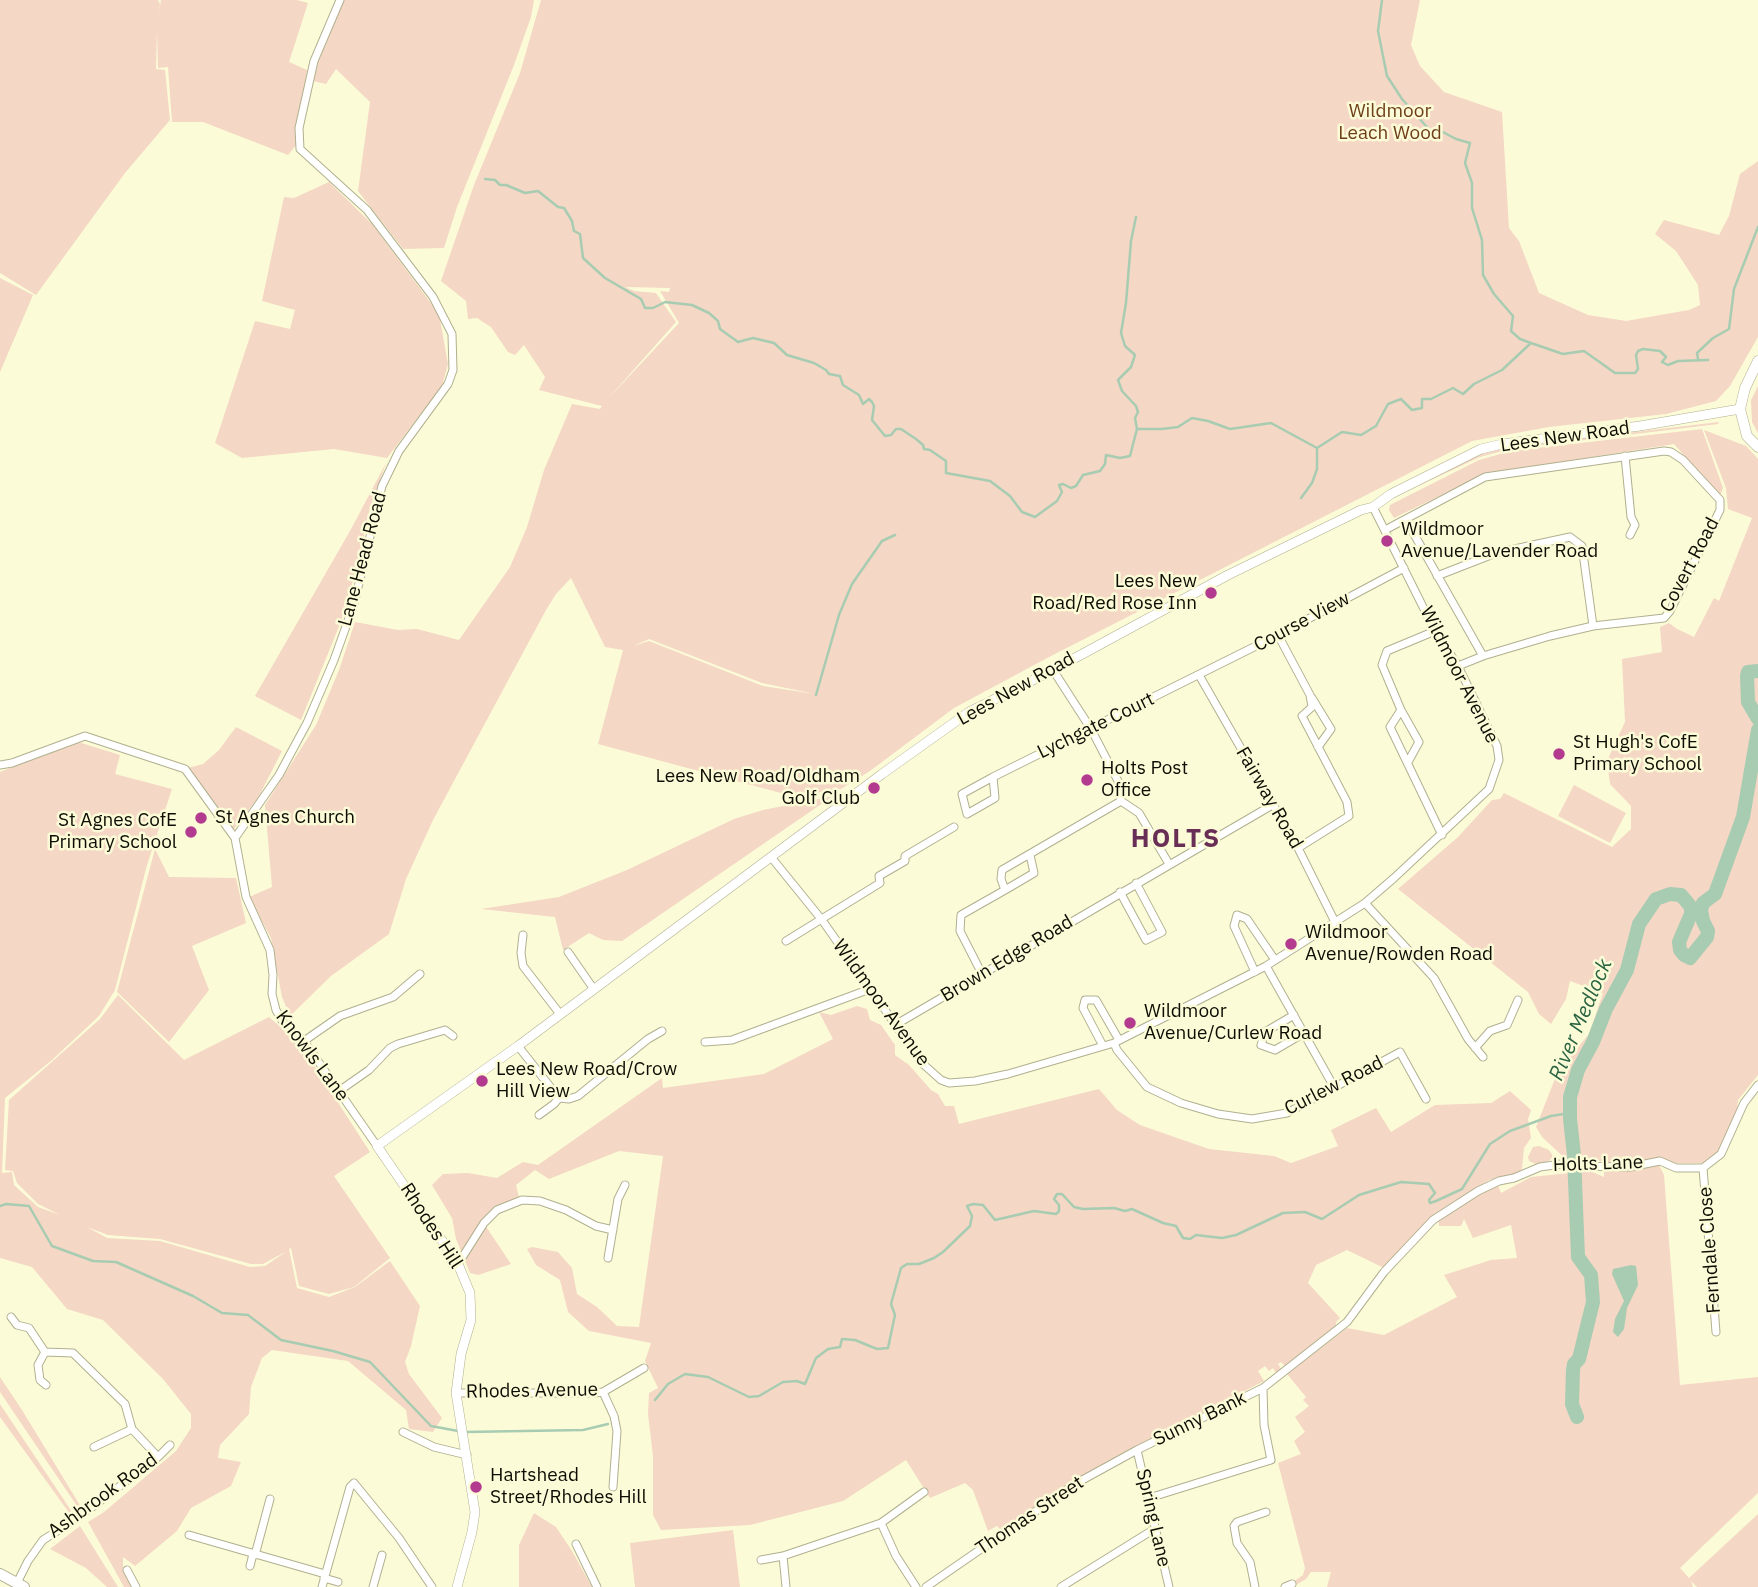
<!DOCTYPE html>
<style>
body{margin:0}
canvas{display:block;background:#fcfbd8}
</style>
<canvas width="1758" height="1587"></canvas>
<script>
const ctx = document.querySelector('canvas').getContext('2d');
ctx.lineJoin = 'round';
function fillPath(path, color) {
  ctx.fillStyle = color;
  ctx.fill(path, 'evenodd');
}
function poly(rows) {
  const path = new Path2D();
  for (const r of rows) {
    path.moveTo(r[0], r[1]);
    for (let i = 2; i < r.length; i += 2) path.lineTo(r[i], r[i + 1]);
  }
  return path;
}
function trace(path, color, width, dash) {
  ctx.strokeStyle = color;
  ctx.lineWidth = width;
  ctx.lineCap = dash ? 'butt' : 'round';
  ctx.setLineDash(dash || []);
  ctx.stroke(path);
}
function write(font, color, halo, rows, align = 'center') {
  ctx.font = font + ' "IBM Plex Sans",sans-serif';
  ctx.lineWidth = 5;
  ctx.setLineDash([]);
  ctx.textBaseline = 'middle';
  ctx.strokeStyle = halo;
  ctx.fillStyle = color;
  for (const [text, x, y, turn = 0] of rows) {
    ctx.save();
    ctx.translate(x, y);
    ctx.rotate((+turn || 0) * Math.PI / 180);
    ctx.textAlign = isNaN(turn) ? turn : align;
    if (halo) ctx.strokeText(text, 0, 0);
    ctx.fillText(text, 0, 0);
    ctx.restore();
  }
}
const green = poly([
 [0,0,158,0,160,4,158,18,161,0,297,0,308,3,289,62,307,70,296,145,288,155,203,122,172,122,168,67,158,68,157,29,156,69,165,70,170,120,125,173,36,295,0,273],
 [344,0,534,0,531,17,514,65,457,207,444,248,403,249,358,191,370,102,336,69,326,84,313,81,318,63],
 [541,0,1420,0,1411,45,1420,66,1444,92,1502,112,1509,228,1519,241,1539,293,1588,315,1626,321,1689,310,1700,305,1698,285,1676,251,1655,234,1664,220,1719,235,1729,216,1740,174,1758,161,1758,337,1730,386,1716,401,1666,414,1549,427,1472,441,1051,656,954,708,870,771,841,789,795,796,781,793,598,744,623,650,605,647,571,578,556,594,546,610,433,820,406,879,389,934,331,976,290,1016,282,997,271,938,249,897,272,887,265,805,316,725,339,670,355,622,398,630,417,629,459,640,510,567,527,527,544,470,572,404,600,409,602,406,539,390,545,377,524,345,515,355,508,352,491,327,477,318,468,319,466,301,441,281,474,185,520,73],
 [625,287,670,288,669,292,660,291,679,323,606,401,676,322,656,293,634,291],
 [649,639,762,683,815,694,763,686,649,641,633,646],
 [329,182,372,224,439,314,448,364,442,386,387,458,334,449,242,458,215,443,255,321,290,329,295,310,262,301,284,197,294,198],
 [0,278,33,295,0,372],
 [1758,386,1758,433,1752,422,1751,400],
 [1719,422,1718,424,1510,449,1480,457,1397,496,1479,455,1509,447],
 [1702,429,1723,488,1720,496,1674,444,1485,474,1394,518,1389,510,1390,505,1479,460,1511,451],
 [1704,430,1746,446,1758,459,1758,1075,1738,1100,1736,1116,1718,1152,1704,1163,1675,1163,1655,1157,1664,1175,1680,1385,1758,1377,1758,1493,1680,1568,1689,1578,1758,1514,1758,1587,1697,1587,1691,1581,1693,1587,1327,1587,1331,1572,1311,1572,1306,1579,1296,1585,1293,1582,1303,1575,1305,1568,1278,1463,1301,1454,1294,1441,1305,1432,1295,1417,1309,1406,1303,1400,1306,1397,1287,1374,1347,1328,1384,1335,1457,1297,1444,1275,1491,1260,1517,1258,1511,1225,1473,1238,1464,1219,1461,1226,1439,1226,1439,1219,1476,1194,1498,1185,1501,1193,1531,1177,1590,1171,1604,1177,1604,1171,1619,1172,1619,1160,1611,1164,1593,1159,1590,1163,1569,1162,1542,1137,1536,1127,1558,1071,1589,1034,1603,993,1570,981,1566,999,1551,1024,1539,1014,1528,992,1398,889,1458,837,1492,800,1500,799,1504,793,1612,847,1631,829,1631,806,1610,784,1607,761,1625,722,1622,659,1662,652,1660,627,1669,623,1677,629,1694,637,1714,598,1719,601,1752,518,1728,509,1726,488],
 [386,463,370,508,356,571,340,624,301,720,255,696,350,531],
 [236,727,282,751,258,798,234,829,188,768,203,764,219,750],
 [75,741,120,755,115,774,172,789,147,865,115,990,99,1016,52,1060,5,1098,2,1173,12,1172,14,1185,38,1207,60,1215,38,1204,17,1183,13,1171,5,1170,9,1100,100,1019,118,995,184,1060,269,1017,300,1044,370,1152,334,1176,390,1258,354,1287,329,1294,299,1286,291,1248,289,1249,297,1288,329,1297,355,1287,390,1261,420,1306,411,1346,405,1362,409,1374,442,1418,433,1432,409,1429,406,1410,348,1361,272,1350,262,1358,251,1387,249,1414,220,1445,218,1458,241,1462,231,1486,191,1508,177,1531,135,1566,123,1557,123,1570,131,1587,124,1587,88,1522,104,1512,176,1451,191,1428,191,1414,163,1379,103,1320,67,1309,32,1267,0,1258,0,772],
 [87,1227,108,1235,160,1239,251,1264,263,1264,287,1251,265,1266,250,1267,160,1241,107,1238],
 [1574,785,1626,813,1610,843,1558,816],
 [833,796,622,941,603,940,589,933,563,950,555,917,481,909,559,897,627,870,734,819,763,810],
 [155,849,169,877,236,878,246,923,192,946,209,990,169,1042,117,992],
 [857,1006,867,1009,870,1020,881,1025,895,1045,895,1055,909,1065,931,1090,938,1094,945,1106,954,1106,959,1124,1099,1089,1117,1110,1140,1125,1209,1149,1274,1156,1291,1163,1338,1146,1331,1130,1376,1108,1391,1132,1435,1105,1491,1103,1510,1091,1531,1110,1528,1119,1531,1138,1524,1148,1522,1169,1516,1174,1489,1180,1434,1214,1384,1268,1347,1250,1316,1265,1308,1283,1340,1318,1336,1322,1336,1329,1286,1367,1281,1362,1278,1364,1281,1369,1276,1373,1273,1368,1269,1371,1265,1366,1258,1371,1264,1381,1130,1450,1002,1531,997,1526,988,1531,973,1490,965,1483,930,1498,906,1460,843,1501,750,1525,661,1530,653,1515,653,1456,648,1414,649,1393,658,1388,645,1361,651,1343,589,1331,568,1312,560,1280,536,1265,527,1249,532,1247,558,1252,572,1268,577,1294,597,1307,617,1326,639,1327,663,1156,619,1151,549,1179,535,1170,516,1185,521,1205,503,1211,485,1225,511,1264,478,1275,470,1273,456,1239,452,1218,432,1185,443,1174,468,1173,497,1178,523,1162,538,1165,662,1078,663,1088,764,1074,833,1039,819,1012,831,1015],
 [1539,1146,1549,1150,1553,1156,1550,1160,1538,1165,1529,1161,1528,1157,1533,1147],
 [0,1377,22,1410,81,1507,79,1509,0,1392],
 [0,1404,72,1512,70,1514,0,1417],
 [534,1513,556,1527,572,1551,592,1587,519,1587,519,1545],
 [80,1526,103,1563,118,1587,107,1587,86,1568,50,1549],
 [733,1530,740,1587,635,1587,630,1543]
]);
const water = poly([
 [1631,1265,1636,1266,1638,1285,1627,1308,1624,1329,1618,1337,1613,1332,1615,1319,1624,1301,1612,1274,1613,1269]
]);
const stream = poly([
 [1382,0,1378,31,1387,76,1402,99,1434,135,1439,130,1456,139,1470,143,1465,163,1472,183,1472,208,1482,240,1483,275,1494,294,1513,316,1511,331,1520,339,1531,343],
 [485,179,495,180,500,185,506,185,525,193,538,191,558,207,564,208,572,221,574,231,580,234,583,258,605,278,641,299,645,308,653,308,665,302,692,305,709,313,718,321,720,329,738,342,753,338,774,343,787,355,814,363,826,370,829,374,840,376,843,385,859,395,863,404,869,399,872,402,874,406,872,420,885,436,891,435,896,429,901,429,916,439,923,445,924,449,930,450,946,461,946,473,990,481,1010,496,1022,512,1035,517,1057,501,1062,492,1059,485,1063,484,1071,488,1076,486,1083,475,1100,471,1105,464,1106,455,1120,458,1130,456,1137,429,1135,418,1138,412,1136,406,1122,391,1118,380,1131,367,1135,355,1125,346,1121,333,1126,303,1131,241,1136,217],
 [1698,359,1697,353,1713,338,1729,329,1734,289,1758,227],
 [1137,429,1162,429,1178,427,1192,418,1208,421,1230,429,1271,423,1317,448,1342,432,1361,435,1376,426,1388,404,1401,399,1412,410,1422,408,1422,399,1431,399,1453,388,1463,394,1474,384,1502,370,1531,343,1563,354,1584,351,1615,373,1635,373,1638,369,1636,355,1638,351,1643,349,1660,351,1666,357,1662,362,1668,365,1678,361,1708,360],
 [1301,498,1312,483,1317,469,1317,448],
 [816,695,839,615,852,584,882,541,895,535],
 [0,1206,6,1204,29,1206,52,1246,93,1261,116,1262,193,1296,222,1313,248,1315,281,1340,333,1351,370,1362,431,1426,458,1431],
 [655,1400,668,1384,685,1374,708,1377,749,1397,759,1396,783,1382,797,1381,805,1384,816,1358,828,1349,840,1347,842,1339,855,1340,877,1349,888,1348,895,1315,891,1304,901,1268,907,1264,919,1264,934,1258,943,1252,970,1226,972,1216,967,1206,973,1204,983,1205,995,1220,1034,1211,1056,1214,1059,1211,1059,1205,1054,1199,1057,1194,1062,1194,1074,1207,1083,1209,1114,1208,1125,1211,1132,1209,1163,1223,1176,1226,1183,1238,1190,1239,1196,1235,1222,1238,1236,1235,1283,1213,1305,1212,1322,1219,1359,1195,1401,1182,1429,1184,1435,1193,1429,1200,1430,1203,1436,1201,1462,1189,1490,1144,1510,1131,1551,1116,1570,1113],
 [465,1432,583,1430,608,1424]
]);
const river = poly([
 [1758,671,1748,672,1747,676,1748,702,1758,719],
 [1577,1417,1572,1404,1573,1370,1574,1364,1579,1359,1593,1302,1591,1275,1578,1257,1574,1155,1570,1119,1570,1097,1578,1070,1593,1042,1606,1009,1627,970,1639,924,1656,899,1670,894,1681,895,1691,907,1691,914,1679,942,1680,950,1684,955,1690,958,1707,937,1708,931,1703,921,1701,910,1703,903,1715,894,1743,817,1758,730]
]);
const minor = poly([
 [1625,456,1631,517,1635,525,1630,535],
 [1406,520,1483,656],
 [1385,530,1485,477,1664,451,1671,452,1683,460,1720,500,1720,510,1670,611,1664,618,1593,626,1550,636,1483,656,1458,666],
 [1437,576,1496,553,1570,537,1582,546,1593,626],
 [1435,631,1387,651,1382,665,1401,710,1390,727,1442,835],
 [1278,635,1310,695,1312,707,1302,716,1347,802,1349,816,1298,848],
 [1053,670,1091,729,1118,781,1121,801,1139,813,1169,864],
 [1199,675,1298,848,1335,922],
 [1312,698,1331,729,1318,747],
 [1401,710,1419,742,1408,762],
 [0,765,12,763,85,736,185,769,235,838,246,897,270,950,273,975,272,994,276,1010,284,1024,304,1041,377,1146],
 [993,777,995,798,967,814,962,794,993,777,1278,635,1404,568],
 [235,838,279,775,307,723,334,660,354,604,382,486,399,451,448,384,453,370,452,334,433,297,367,210,300,149,299,128,314,61,340,0],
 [771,857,822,920,923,1064,941,1080,949,1083,975,1081,1008,1074,1114,1043,1266,966,1365,903,1394,878,1489,789,1499,760,1497,746,1458,666,1435,631,1373,507],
 [1005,890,1034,873,1030,855],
 [1120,892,1146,940,1162,932,1136,883],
 [1365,903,1434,978,1468,1039,1483,1057],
 [523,935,521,953,523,966,560,1014],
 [786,941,880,883,879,876,905,861,905,856,954,827],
 [568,952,593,988],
 [1266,966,1334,1087],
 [1255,972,1234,926,1237,915,1247,919,1275,960],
 [982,974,960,931,961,915,1005,890,1001,879,1002,870,1121,801],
 [1294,1015,1265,1032,1261,1045,1275,1050,1304,1033],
 [895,1025,1274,804],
 [304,1041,340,1016,393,997,420,974],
 [705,1042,732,1040,870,989],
 [1114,1043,1117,1050,1147,1087,1181,1103,1218,1114,1252,1119,1287,1113,1400,1052,1426,1099],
 [518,1046,559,1098,569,1099,578,1096,648,1039,662,1031],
 [1103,1046,1083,1008,1085,1000,1096,1000,1119,1040],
 [1475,1048,1490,1031,1507,1025,1518,1000],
 [339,1091,369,1070,390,1048,398,1044,445,1030,453,1036],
 [539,1115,554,1104,559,1098],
 [1703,1168,1716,1332],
 [608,1258,618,1199,625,1185],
 [458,1264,484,1223,497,1210,522,1200,540,1201,566,1210,596,1226,613,1230],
 [11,1317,17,1325,29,1328,45,1352],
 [45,1352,73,1353,125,1404,132,1429,158,1457],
 [45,1352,38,1365,40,1380,46,1385],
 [603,1392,614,1416,617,1431,613,1487],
 [456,1393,594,1393,603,1392,644,1368],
 [403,1432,434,1447,467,1455],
 [94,1447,132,1429],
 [1137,1450,1169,1587],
 [1149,1498,1271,1460,1264,1425,1263,1388],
 [881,1523,896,1556,916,1587],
 [189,1535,325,1574],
 [576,1544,597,1587],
 [255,1555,270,1499],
 [783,1556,786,1587],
 [761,1560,783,1556,881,1523,924,1492],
 [250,1566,253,1554],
 [127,1570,136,1587],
 [324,1578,338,1582],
 [17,1583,28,1561,43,1540,78,1518,158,1457,170,1445],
 [322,1587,350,1487,354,1483,399,1538,432,1587],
 [373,1587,382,1555],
 [926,1587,1075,1484,1137,1450,1263,1388,1347,1322,1384,1272,1433,1220,1478,1191,1499,1181,1514,1178,1540,1167,1561,1164,1567,1166,1630,1167,1660,1161,1676,1168,1703,1168,1721,1154,1744,1103,1758,1085],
 [1061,1587,1156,1528],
 [1255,1587,1250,1562,1237,1543,1234,1526,1237,1522,1266,1512],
 [1285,1587,1292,1584]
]);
const tertiary = poly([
 [457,1587,472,1532,475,1512,456,1393,461,1354,471,1320,470,1293,458,1264,377,1146,518,1046,882,774,969,712,1053,670,1228,575,1361,510,1373,507,1391,494,1481,449,1502,444,1640,426,1740,409]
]);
const secondary = poly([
 [1758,361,1745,388,1740,409,1747,436,1758,447]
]);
const primary = poly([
 [0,1574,24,1587]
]);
const markers = [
 [1387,541,7,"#b23a8f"],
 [1211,593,7,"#b23a8f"],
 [1559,754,7,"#b23a8f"],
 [1087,780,7,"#b23a8f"],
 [874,788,7,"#b23a8f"],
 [201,818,7,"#b23a8f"],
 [191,832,7,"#b23a8f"],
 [1291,944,7,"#b23a8f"],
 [1130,1023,7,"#b23a8f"],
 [482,1081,7,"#b23a8f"],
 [476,1487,7,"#b23a8f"]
];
const parkNames = [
 ["Wildmoor",1390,112],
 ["Leach Wood",1390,134]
];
const streetNames = [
 ["Lees New Road",1565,437,-8],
 ["Lane Head Road",363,559,-75],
 ["Covert Road",1690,565,-62],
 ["Course View",1302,622,-28],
 ["Wildmoor Avenue",1459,675,63],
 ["Lees New Road",1016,689,-29],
 ["Lychgate Court",1096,726,-26],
 ["Fairway Road",1269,798,60],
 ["Brown Edge Road",1007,959,-31],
 ["Wildmoor Avenue",881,1003,54],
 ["Knowls Lane",312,1056,53],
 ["Curlew Road",1334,1086,-27],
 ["Holts Lane",1598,1164,-2],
 ["Rhodes Hill",431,1226,57],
 ["Ferndale Close",1710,1250,-94],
 ["Rhodes Avenue",532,1391,-1],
 ["Sunny Bank",1200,1419,-26],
 ["Ashbrook Road",103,1496,-36],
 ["Thomas Street",1030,1516,-34],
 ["Spring Lane",1153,1518,77]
];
const poiNames = [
 ["Wildmoor",1401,530],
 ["Avenue/Lavender Road",1401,552],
 ["Lees New",1197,582,"right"],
 ["Road/Red Rose Inn",1197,604,"right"],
 ["St Hugh's CofE",1573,743],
 ["Primary School",1573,765],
 ["Holts Post",1101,769],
 ["Office",1101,791],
 ["Lees New Road/Oldham",860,777,"right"],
 ["Golf Club",860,799,"right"],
 ["St Agnes Church",215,818],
 ["St Agnes CofE",177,821,"right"],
 ["Primary School",177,843,"right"],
 ["Wildmoor",1305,933],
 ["Avenue/Rowden Road",1305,955],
 ["Wildmoor",1144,1012],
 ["Avenue/Curlew Road",1144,1034],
 ["Lees New Road/Crow",496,1070],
 ["Hill View",496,1092],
 ["Hartshead",490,1476],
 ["Street/Rhodes Hill",490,1498]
];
const waterNames = [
 ["River Medlock",1581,1020,-67]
];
const districtNames = [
 ["HOLTS",1176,839]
];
fillPath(green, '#f4d7c4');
fillPath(water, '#a7ccb2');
trace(stream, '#a7ccb2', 2.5);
trace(river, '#a7ccb2', 14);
trace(minor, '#b1b08f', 9);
trace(tertiary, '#b1b08f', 10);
trace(secondary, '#b1b08f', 11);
trace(primary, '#b1b08f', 12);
trace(minor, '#fff', 7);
trace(tertiary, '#fff', 9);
trace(secondary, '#fff', 10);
trace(primary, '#fff', 10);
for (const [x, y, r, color] of markers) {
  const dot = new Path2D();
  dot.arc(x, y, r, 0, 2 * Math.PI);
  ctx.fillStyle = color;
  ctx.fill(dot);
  trace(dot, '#fcfbd8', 2.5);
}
write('19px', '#6e3e18', '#fcfbd8', parkNames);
write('19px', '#0e0d03', '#fcfbd8', streetNames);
write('19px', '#0e0d03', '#fcfbd8', poiNames, 'left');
write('italic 21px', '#2a6441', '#fcfbd8', waterNames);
ctx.letterSpacing = '2px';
write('bold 26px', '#692e56', '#fcfbd8', districtNames);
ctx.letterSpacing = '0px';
</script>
